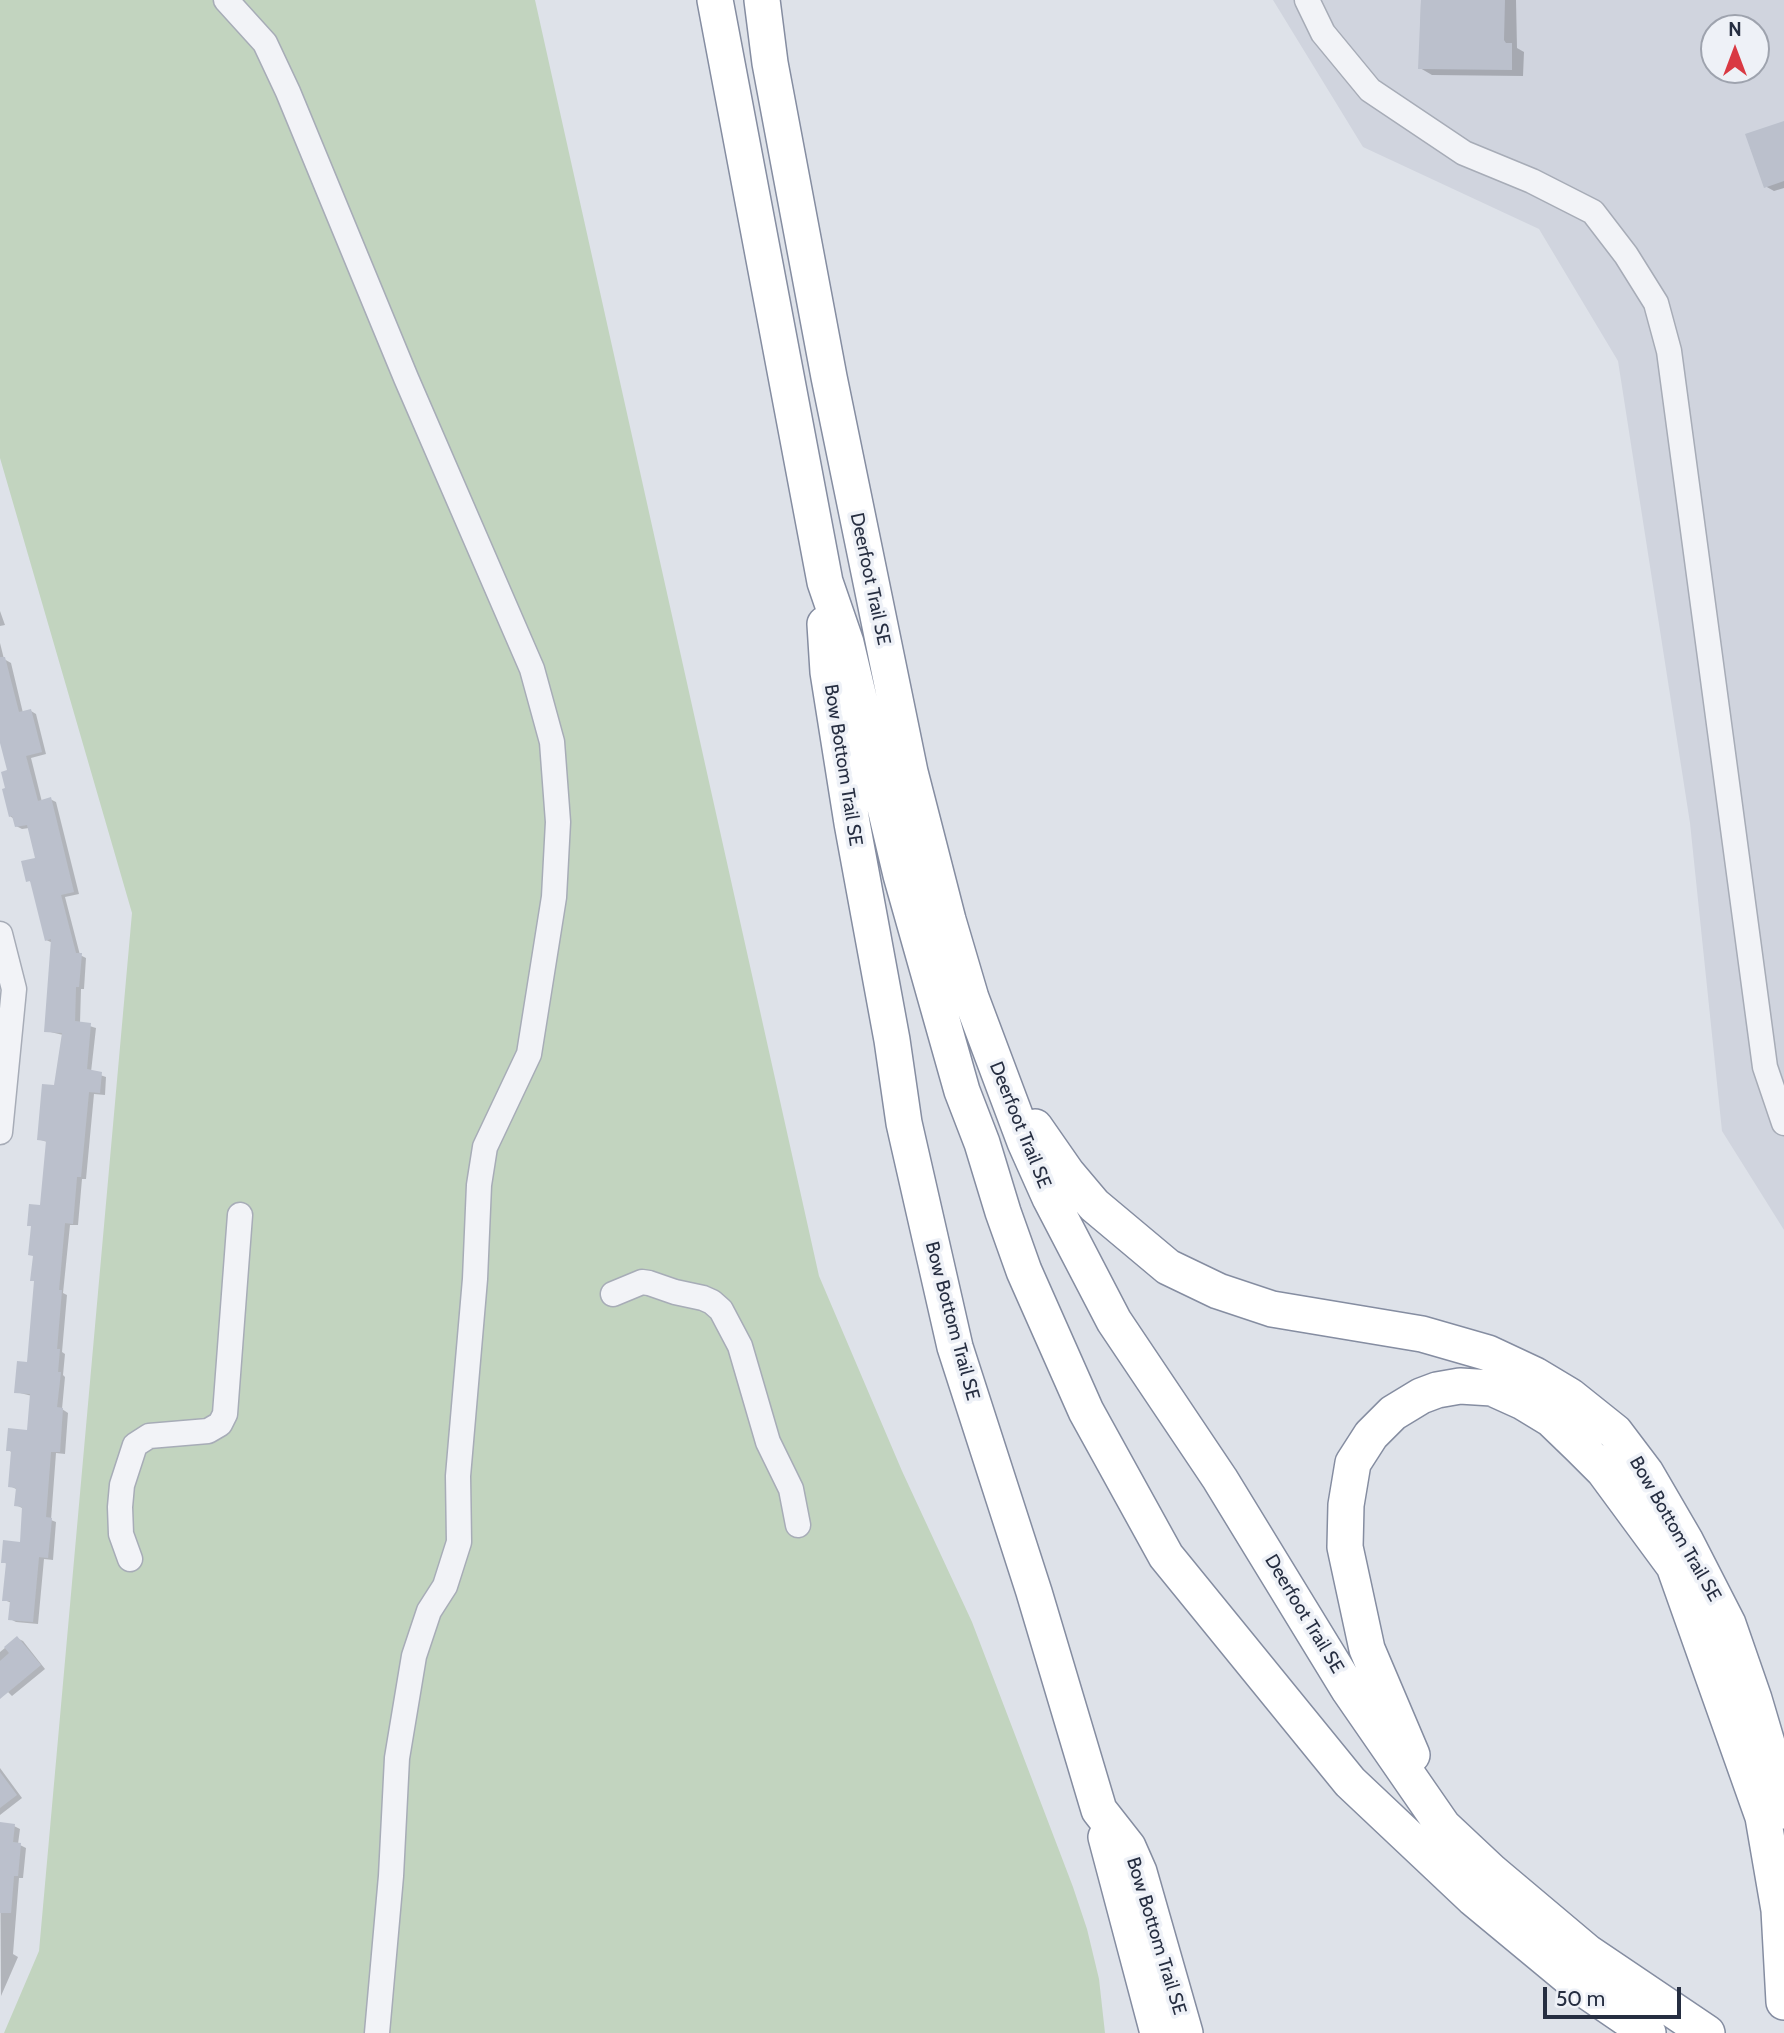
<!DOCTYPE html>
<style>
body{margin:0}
#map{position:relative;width:1784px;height:2033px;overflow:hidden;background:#dee2e9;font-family:Cabin,sans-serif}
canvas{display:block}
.north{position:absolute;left:1700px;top:14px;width:70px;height:70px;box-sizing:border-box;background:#eef1f7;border:2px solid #9ea3ae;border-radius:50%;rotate:0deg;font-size:19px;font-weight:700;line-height:28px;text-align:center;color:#262e41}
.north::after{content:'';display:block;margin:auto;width:24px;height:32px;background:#d93943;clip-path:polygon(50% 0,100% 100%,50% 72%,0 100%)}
.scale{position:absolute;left:1543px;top:1987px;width:138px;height:32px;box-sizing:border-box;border:4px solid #262e41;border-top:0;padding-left:9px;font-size:21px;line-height:24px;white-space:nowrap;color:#262e41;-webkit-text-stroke:5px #eef1f7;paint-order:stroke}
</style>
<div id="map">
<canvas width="1784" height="2033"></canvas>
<div class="north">N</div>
<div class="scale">50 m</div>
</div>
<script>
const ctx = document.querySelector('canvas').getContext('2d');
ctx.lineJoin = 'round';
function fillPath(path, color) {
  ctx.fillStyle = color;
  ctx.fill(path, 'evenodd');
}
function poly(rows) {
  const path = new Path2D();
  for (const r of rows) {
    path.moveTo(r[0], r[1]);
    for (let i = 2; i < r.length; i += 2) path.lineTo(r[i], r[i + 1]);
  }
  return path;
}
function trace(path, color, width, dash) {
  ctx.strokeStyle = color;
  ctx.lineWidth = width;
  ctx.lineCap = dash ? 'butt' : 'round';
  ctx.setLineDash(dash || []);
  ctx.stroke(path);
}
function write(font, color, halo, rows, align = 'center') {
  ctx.font = font + ' Cabin,sans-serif';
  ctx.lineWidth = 7;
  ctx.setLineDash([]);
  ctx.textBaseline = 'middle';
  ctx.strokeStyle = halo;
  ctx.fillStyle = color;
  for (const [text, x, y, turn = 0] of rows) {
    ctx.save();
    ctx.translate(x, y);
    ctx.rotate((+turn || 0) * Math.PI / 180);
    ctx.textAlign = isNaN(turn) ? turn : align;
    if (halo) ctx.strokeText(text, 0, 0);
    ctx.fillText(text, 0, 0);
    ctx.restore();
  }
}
const built = poly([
 [1273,0,1784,0,1784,1230,1722,1131,1690,823,1618,361,1539,229,1363,147],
 [1714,28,1756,28,1756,70,1714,70]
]);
const green = poly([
 [0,0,535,0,819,1276,902,1471,972,1622,1073,1887,1087,1929,1099,1979,1105,2033,4,2033,39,1951,132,913,0,458]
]);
const shadow = poly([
 [1421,0,1516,0,1517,48,1524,52,1523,76,1432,75,1420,68],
 [1784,123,1784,188,1774,191,1765,186],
 [0,611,5,625,0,626],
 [0,643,4,659,11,663,23,713,31,711,36,714,46,754,31,758,42,802,50,799,56,802,79,894,65,897,80,955,86,958,84,989,81,989,80,1023,96,1028,91,1072,106,1077,105,1095,94,1094,86,1179,82,1179,78,1225,70,1225,63,1293,67,1295,62,1352,65,1354,63,1375,65,1377,62,1409,68,1413,65,1454,56,1453,51,1520,56,1522,53,1560,44,1559,38,1624,16,1622,10,1619,12,1603,4,1600,7,1564,3,1562,21,1544,24,1509,16,1505,18,1490,10,1486,13,1453,8,1450,29,1432,32,1396,16,1392,28,1364,36,1282,32,1280,34,1257,32,1227,29,1225,42,1207,47,1142,38,1139,56,1087,63,1035,46,1031,53,943,46,940,31,882,28,880,37,859,29,828,22,829,16,826,14,819,10,816,7,790,9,771,0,736],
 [17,1638,23,1641,45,1669,12,1696,0,1684,0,1652],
 [0,1768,22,1798,0,1815],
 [0,1824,14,1826,20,1829,18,1844,26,1848,23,1878,19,1878,13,1954,18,1957,1,1996]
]);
const building = poly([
 [1421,0,1505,0,1504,40,1506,43,1512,43,1512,70,1418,69],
 [1784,121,1784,181,1764,188,1745,134],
 [0,657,5,657,19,712,31,709,42,752,26,756,38,801,51,797,74,892,61,895,76,953,82,953,79,987,76,987,75,1021,91,1023,87,1069,102,1072,100,1093,89,1092,81,1177,77,1177,73,1224,65,1223,59,1290,62,1290,57,1349,60,1349,58,1372,61,1372,57,1407,63,1408,60,1452,51,1452,46,1517,52,1518,48,1558,39,1557,33,1622,8,1620,10,1601,2,1601,6,1563,1,1563,3,1540,20,1542,22,1507,14,1506,16,1488,8,1487,11,1451,6,1451,8,1428,27,1430,30,1394,14,1393,17,1361,27,1362,34,1281,30,1281,33,1256,28,1255,31,1226,27,1226,29,1204,40,1205,46,1141,37,1140,42,1084,54,1085,62,1033,44,1032,51,939,45,941,30,881,26,882,21,861,35,858,27,825,15,827,12,816,9,817,2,789,5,788,1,772,7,770,0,743],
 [17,1636,41,1665,0,1699,0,1661,9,1653,4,1647],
 [0,1772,17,1795,0,1808],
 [0,1822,15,1824,13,1842,21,1843,18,1876,14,1876,11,1913,0,1913]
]);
const minor = poly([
 [226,0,265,43,288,92,406,378,532,669,552,742,558,822,554,897,529,1054,485,1147,479,1185,475,1279,458,1476,459,1542,445,1586,429,1611,414,1656,397,1758,391,1876,377,2033],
 [1307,0,1323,33,1370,90,1464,153,1532,181,1593,212,1626,255,1656,303,1669,351,1765,1067,1784,1123],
 [0,934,14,989,0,1132],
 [613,1294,642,1282,649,1283,675,1292,703,1298,712,1302,721,1310,740,1346,768,1442,791,1489,798,1525],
 [130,1559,121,1534,120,1507,122,1485,135,1445,149,1436,208,1431,220,1424,225,1414,240,1215]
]);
const highway = poly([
 [715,0,825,582,846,643,901,875,962,1091,982,1143,1003,1212,1024,1271,1086,1411,1166,1556,1350,1782,1473,1898,1578,1985,1648,2033],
 [762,0,770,63,829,377,910,772,948,920,971,998,1025,1142,1050,1198,1114,1321,1220,1479,1349,1690,1443,1826,1492,1872,1587,1952,1707,2033],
 [825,624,828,672,852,823,892,1040,904,1123,955,1347,1034,1592,1099,1810,1128,1847,1139,1872,1185,2033],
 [1035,1127,1067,1173,1094,1205,1168,1267,1218,1291,1272,1309,1422,1334,1488,1353,1535,1375,1570,1396,1615,1432,1646,1473,1685,1540,1728,1624,1754,1699,1777,1777,1784,1811],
 [1412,1755,1367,1649,1345,1547,1346,1505,1353,1463,1371,1435,1393,1413,1421,1396,1437,1390,1460,1386,1492,1388,1523,1402,1551,1419,1580,1447,1604,1471,1674,1566,1763,1817,1779,1910,1784,2002],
 [1106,1837,1158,2033]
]);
const streetNames = [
 ["Deerfoot Trail SE",870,579,78],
 ["Bow Bottom Trail SE",843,765,81],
 ["Deerfoot Trail SE",1020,1125,68],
 ["Bow Bottom Trail SE",952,1321,75],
 ["Bow Bottom Trail SE",1675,1529,60],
 ["Deerfoot Trail SE",1304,1614,59],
 ["Bow Bottom Trail SE",1156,1936,73]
];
fillPath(built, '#d0d4de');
fillPath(green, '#c2d4bf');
fillPath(shadow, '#0003');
fillPath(building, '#bbc0cc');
trace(minor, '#a7acb7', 27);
trace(highway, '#858da1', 38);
trace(minor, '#f2f3f7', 24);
trace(highway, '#fff', 35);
write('19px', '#262e41', '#eef1f7', streetNames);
</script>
